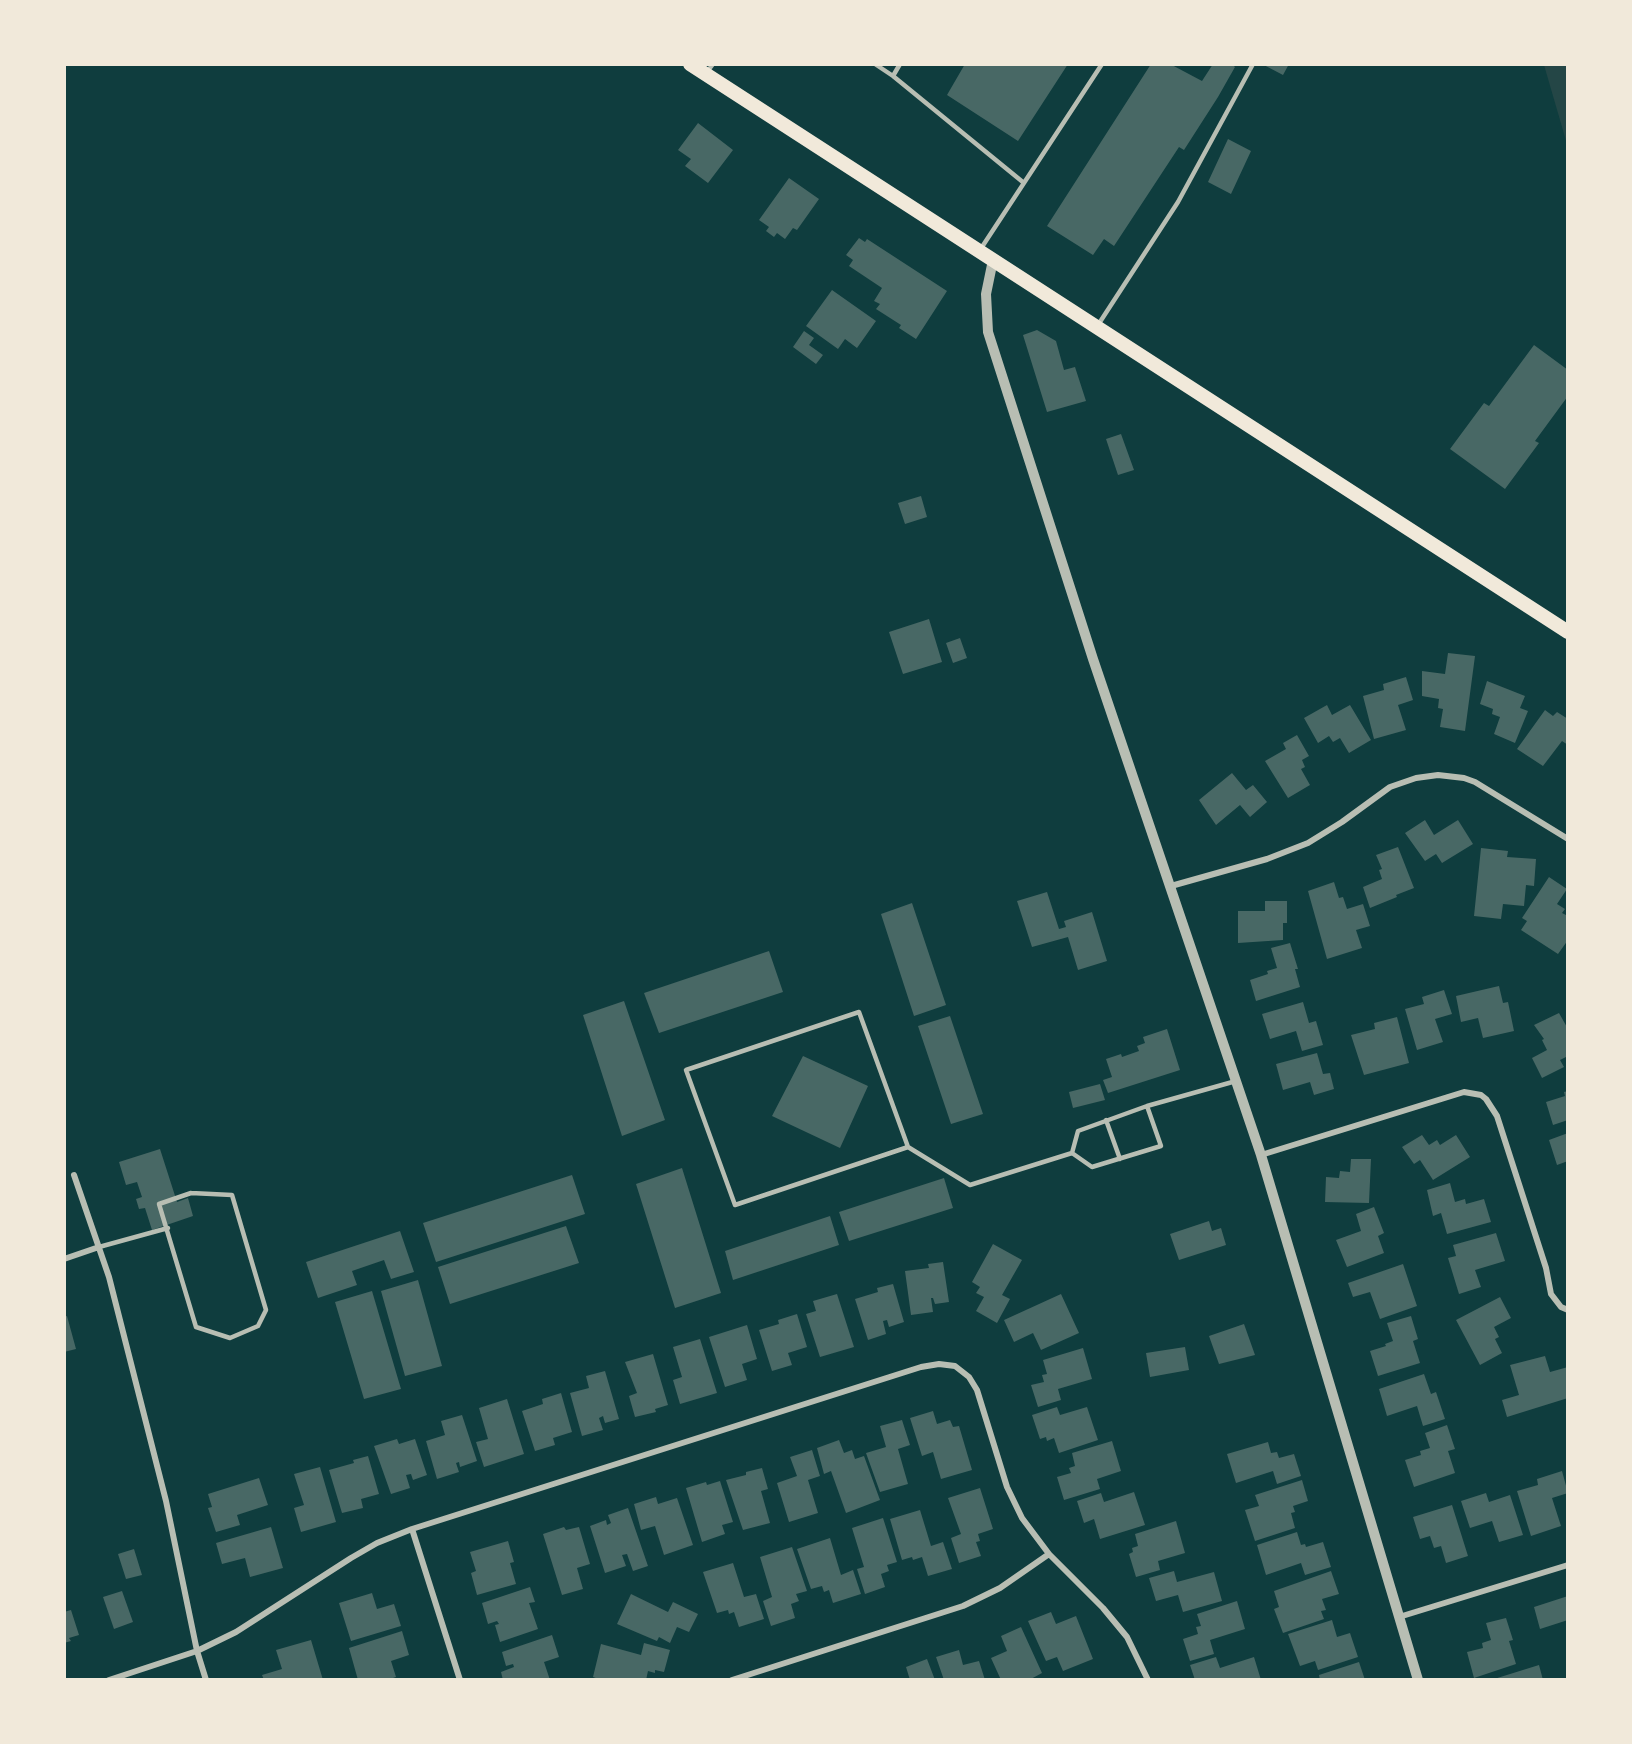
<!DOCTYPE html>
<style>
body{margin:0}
#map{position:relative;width:1632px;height:1744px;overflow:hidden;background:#0f3d3e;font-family:Montserrat,sans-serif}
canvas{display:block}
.frame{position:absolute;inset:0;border:66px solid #f1e9da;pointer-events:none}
</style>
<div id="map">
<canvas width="1632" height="1744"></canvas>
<div class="frame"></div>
</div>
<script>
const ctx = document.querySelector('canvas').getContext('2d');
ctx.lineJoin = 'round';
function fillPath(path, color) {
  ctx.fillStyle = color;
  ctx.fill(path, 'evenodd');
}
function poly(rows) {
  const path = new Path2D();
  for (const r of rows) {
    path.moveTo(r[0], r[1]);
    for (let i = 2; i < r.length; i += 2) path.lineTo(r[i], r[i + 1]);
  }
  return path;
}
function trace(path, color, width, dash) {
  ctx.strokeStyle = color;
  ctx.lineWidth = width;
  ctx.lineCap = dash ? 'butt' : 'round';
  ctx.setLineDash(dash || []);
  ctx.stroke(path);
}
const green = poly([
 [1544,65,1567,65,1567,144]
]);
const building = poly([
 [965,64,1068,64,1018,141,947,95],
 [1151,64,1170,64,1202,81,1213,64,1232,64,1235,67,1218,97,1184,150,1179,147,1114,246,1104,239,1093,255,1047,226],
 [1262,64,1289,64,1283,75],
 [698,123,733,150,708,183,685,166,691,159,678,150],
 [1228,139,1251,151,1231,194,1208,182],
 [789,178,819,199,797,230,793,228,785,239,777,233,774,237,766,231,769,227,759,220],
 [859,238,865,242,867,239,947,291,916,339,899,328,901,325,876,309,880,304,874,301,882,288,849,266,853,260,846,255],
 [832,290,876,321,857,348,845,339,838,349,806,326],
 [1037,330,1056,341,1064,370,1075,367,1086,401,1047,412,1023,335],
 [804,331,814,338,809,345,823,355,816,364,793,347],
 [1534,345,1568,370,1568,396,1535,441,1539,443,1505,489,1450,449,1484,403,1489,406],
 [1121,434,1134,470,1118,475,1106,439],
 [921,496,927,517,905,524,898,503],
 [929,619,942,662,903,674,889,632],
 [960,638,967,658,953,663,946,643],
 [1448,653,1475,656,1465,731,1440,727,1443,709,1438,708,1439,699,1422,696,1422,671,1445,674],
 [1406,677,1413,700,1398,705,1406,730,1374,739,1363,696,1384,690,1383,684],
 [1487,681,1525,696,1520,708,1528,711,1515,743,1494,734,1500,717,1492,714,1493,709,1480,704],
 [1327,705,1332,715,1350,705,1371,740,1349,753,1340,738,1333,742,1329,736,1318,743,1304,718],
 [1545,710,1553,716,1557,712,1568,719,1568,745,1562,741,1543,766,1517,749],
 [1297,735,1309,756,1302,760,1305,767,1301,769,1310,785,1288,798,1265,761,1286,749,1283,743],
 [1232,773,1246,790,1253,785,1267,802,1250,817,1240,805,1216,825,1199,800],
 [1425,820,1434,835,1458,820,1473,844,1442,863,1436,854,1425,861,1405,833],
 [1398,847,1414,888,1396,895,1397,897,1370,908,1363,887,1382,879,1379,870,1382,869,1376,855],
 [1481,848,1508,851,1507,857,1536,859,1534,886,1526,885,1524,906,1503,904,1501,919,1474,916],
 [1549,877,1567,889,1557,904,1565,909,1562,913,1568,916,1568,940,1558,954,1521,930,1527,921,1522,918],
 [1334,882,1339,898,1343,897,1347,909,1363,904,1370,926,1356,930,1362,948,1327,959,1308,891],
 [1047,892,1059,929,1066,927,1064,921,1092,912,1107,961,1078,970,1068,937,1032,947,1017,901],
 [1265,901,1287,901,1287,923,1283,923,1283,940,1238,943,1238,911,1265,911],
 [912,903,946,1005,914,1016,881,914],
 [1290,943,1298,969,1295,969,1300,987,1256,1001,1250,980,1268,974,1267,971,1277,968,1271,948],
 [769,951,783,992,659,1033,644,993],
 [1499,986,1503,1003,1508,1002,1514,1031,1483,1038,1478,1018,1461,1022,1456,996],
 [1444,990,1452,1014,1435,1019,1443,1042,1417,1050,1405,1009,1424,1004,1422,997],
 [624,1001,665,1120,622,1136,583,1015],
 [1303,1002,1309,1023,1316,1021,1323,1045,1302,1051,1296,1031,1270,1039,1262,1014],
 [1559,1013,1568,1029,1568,1056,1560,1060,1564,1067,1542,1078,1532,1058,1547,1050,1542,1040,1544,1039,1534,1025],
 [950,1016,983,1114,951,1124,918,1026],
 [1397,1017,1409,1063,1364,1075,1351,1035,1375,1029,1374,1023],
 [1167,1029,1180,1070,1108,1093,1103,1080,1112,1077,1106,1059,1121,1054,1122,1057,1139,1051,1137,1046,1145,1043,1143,1037],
 [1317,1053,1323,1074,1330,1073,1334,1089,1314,1095,1310,1082,1283,1090,1276,1064],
 [803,1056,868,1086,840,1148,772,1116],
 [1100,1084,1105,1100,1073,1108,1069,1092],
 [1568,1091,1568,1120,1553,1125,1546,1102,1565,1096,1564,1092],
 [1568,1133,1568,1161,1557,1165,1549,1140],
 [1422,1135,1429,1145,1437,1140,1440,1145,1456,1135,1470,1157,1433,1180,1420,1160,1414,1164,1402,1147],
 [160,1149,177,1202,188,1198,193,1216,152,1230,145,1208,139,1209,136,1199,142,1197,137,1182,126,1185,119,1162],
 [1351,1159,1371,1159,1369,1203,1325,1202,1326,1177,1339,1178,1340,1171,1350,1172],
 [682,1168,721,1293,675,1308,636,1184],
 [572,1175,585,1214,436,1262,423,1223],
 [944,1178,953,1208,849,1241,839,1212],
 [1450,1183,1455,1202,1465,1199,1466,1204,1484,1199,1491,1222,1447,1234,1441,1213,1433,1216,1427,1190],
 [1374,1207,1384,1233,1378,1236,1384,1253,1347,1267,1336,1240,1361,1231,1356,1214],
 [830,1216,839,1245,733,1280,725,1251],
 [1209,1221,1212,1231,1221,1228,1226,1245,1179,1260,1170,1234],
 [566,1226,579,1263,450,1304,438,1267],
 [400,1231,414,1272,391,1279,384,1260,352,1271,357,1285,318,1298,306,1262],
 [1496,1233,1505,1261,1475,1270,1481,1287,1459,1294,1448,1258,1456,1256,1453,1245],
 [993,1244,1022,1260,1002,1295,1010,1299,997,1323,976,1311,984,1297,976,1293,980,1287,972,1282],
 [943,1262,949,1302,935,1304,933,1298,931,1298,933,1312,911,1315,905,1271,929,1268,928,1264],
 [1403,1264,1417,1306,1380,1319,1370,1292,1353,1297,1348,1283],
 [418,1280,442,1366,405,1376,381,1291],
 [893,1284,904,1322,889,1327,887,1320,883,1321,886,1334,868,1340,855,1299,878,1292,877,1288],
 [372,1291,401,1389,364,1399,335,1302],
 [837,1294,854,1347,820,1357,806,1314,816,1311,813,1301],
 [1061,1294,1079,1333,1041,1350,1033,1333,1014,1342,1004,1320],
 [1500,1297,1511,1318,1494,1327,1499,1337,1495,1339,1502,1353,1480,1365,1456,1320],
 [797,1314,807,1347,788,1353,792,1365,772,1371,759,1330,779,1324,778,1320],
 [67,1316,76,1349,64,1352,64,1317],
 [1411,1316,1418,1339,1413,1341,1420,1363,1378,1376,1370,1351,1386,1346,1385,1344,1393,1341,1387,1323],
 [1244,1324,1255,1355,1219,1364,1209,1336],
 [747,1325,757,1359,742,1364,747,1380,725,1387,709,1337],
 [700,1339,717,1393,680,1404,673,1380,682,1377,673,1347],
 [1185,1347,1189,1370,1150,1377,1146,1353],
 [1083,1348,1092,1379,1058,1389,1061,1400,1038,1407,1031,1385,1044,1382,1042,1375,1047,1374,1043,1360],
 [653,1354,668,1405,655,1409,656,1412,635,1417,629,1396,637,1393,625,1362],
 [1545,1356,1550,1372,1568,1367,1568,1398,1507,1417,1502,1400,1519,1395,1510,1365],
 [605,1371,619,1419,605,1423,603,1416,599,1418,603,1430,582,1436,570,1393,589,1388,586,1376],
 [1424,1374,1431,1394,1436,1392,1445,1419,1423,1426,1417,1406,1387,1416,1379,1389],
 [561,1393,572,1432,553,1438,555,1445,535,1451,522,1411,543,1404,542,1399],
 [507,1399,524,1454,484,1467,476,1442,488,1439,479,1408],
 [1057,1407,1060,1415,1087,1407,1098,1440,1059,1453,1054,1438,1047,1441,1046,1437,1040,1439,1032,1415],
 [933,1411,937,1424,950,1420,953,1427,959,1426,972,1470,941,1479,933,1452,922,1456,910,1418],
 [462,1415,477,1461,460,1467,459,1462,456,1463,459,1472,437,1479,426,1441,445,1435,441,1421],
 [902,1420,910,1445,898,1449,908,1484,880,1492,866,1453,886,1447,880,1426],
 [1447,1425,1455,1449,1448,1451,1455,1473,1414,1487,1405,1460,1421,1455,1420,1451,1430,1448,1425,1433],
 [397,1439,399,1444,415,1439,427,1475,413,1480,411,1474,406,1475,410,1488,391,1494,374,1446],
 [839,1440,844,1453,852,1450,855,1459,864,1456,880,1500,846,1513,831,1471,824,1474,817,1448],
 [1112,1441,1121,1471,1097,1479,1100,1489,1064,1500,1057,1477,1071,1473,1069,1468,1075,1466,1072,1453],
 [1268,1442,1271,1453,1277,1452,1279,1458,1294,1454,1301,1476,1277,1484,1273,1471,1236,1483,1227,1454],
 [812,1450,820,1476,808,1480,818,1513,789,1522,777,1483,797,1476,790,1457],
 [368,1456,379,1494,361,1499,363,1508,342,1513,329,1470,354,1463,353,1460],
 [320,1467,336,1522,301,1532,294,1508,304,1505,294,1474],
 [762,1468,768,1489,761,1491,770,1523,743,1530,726,1480,746,1475,746,1472],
 [1562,1471,1568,1493,1552,1498,1561,1526,1531,1536,1517,1491,1538,1485,1537,1479],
 [259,1478,268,1505,237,1515,240,1525,216,1532,208,1508,212,1507,208,1494],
 [1302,1480,1308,1501,1293,1506,1295,1512,1291,1513,1295,1528,1255,1541,1245,1510,1259,1506,1255,1495],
 [720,1481,733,1522,722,1525,725,1534,702,1542,686,1488,706,1482,707,1485],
 [980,1488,993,1529,978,1534,980,1541,976,1542,981,1556,959,1563,951,1538,961,1534,948,1498],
 [1134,1492,1145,1525,1100,1539,1094,1519,1084,1523,1077,1501,1101,1493,1104,1502],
 [1486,1493,1489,1502,1510,1495,1523,1535,1499,1542,1492,1521,1470,1528,1461,1501],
 [656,1497,658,1504,677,1498,693,1545,664,1555,655,1526,641,1530,634,1504],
 [1452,1505,1468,1556,1446,1563,1441,1546,1434,1548,1430,1536,1420,1539,1413,1517],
 [628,1508,648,1566,633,1571,627,1554,622,1555,626,1566,605,1573,590,1526,606,1520,607,1525,611,1523,608,1515],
 [920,1510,931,1546,943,1542,952,1569,928,1576,922,1557,913,1560,912,1557,902,1560,890,1519],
 [883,1518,897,1562,887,1565,889,1571,881,1574,885,1587,865,1594,857,1569,864,1567,852,1528],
 [1176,1521,1185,1553,1158,1561,1160,1570,1136,1577,1129,1554,1133,1552,1132,1548,1138,1546,1135,1534],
 [271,1527,283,1568,250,1577,245,1558,222,1564,216,1543],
 [564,1527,566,1530,579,1527,590,1564,577,1568,583,1589,562,1595,543,1534],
 [1297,1532,1301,1545,1305,1544,1306,1547,1323,1542,1331,1567,1305,1575,1301,1563,1266,1575,1257,1545],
 [830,1538,841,1575,853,1570,861,1594,833,1603,829,1590,824,1592,822,1586,811,1589,797,1549],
 [508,1541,514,1562,510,1563,516,1584,477,1595,471,1573,476,1571,470,1552],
 [792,1547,807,1591,796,1594,799,1601,791,1604,795,1618,771,1626,763,1601,772,1597,760,1557],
 [134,1549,142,1575,126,1579,118,1554],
 [733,1563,744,1597,756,1594,764,1619,739,1627,734,1612,729,1614,728,1610,717,1613,703,1572],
 [1174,1571,1177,1582,1214,1572,1222,1601,1183,1612,1178,1595,1156,1601,1149,1578],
 [1331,1571,1339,1594,1322,1599,1326,1610,1321,1611,1324,1619,1283,1633,1274,1609,1279,1607,1274,1591],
 [530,1587,535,1602,529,1603,538,1629,500,1642,495,1625,499,1624,497,1621,488,1624,482,1603],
 [122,1591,133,1622,114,1629,103,1597],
 [372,1593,377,1609,394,1604,401,1626,351,1641,339,1603],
 [631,1594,668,1612,673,1602,698,1614,689,1632,677,1627,670,1643,659,1637,657,1641,617,1624],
 [1568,1596,1568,1620,1540,1629,1534,1607],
 [1237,1601,1245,1629,1210,1640,1214,1654,1190,1661,1183,1639,1198,1634,1196,1627,1201,1626,1197,1614],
 [71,1610,79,1635,69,1638,71,1641,64,1643,64,1612],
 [1051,1612,1056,1624,1076,1616,1093,1659,1063,1671,1057,1657,1046,1661,1028,1621],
 [1506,1618,1513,1640,1509,1641,1516,1664,1474,1678,1467,1652,1483,1648,1482,1643,1491,1640,1486,1623],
 [1332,1620,1337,1637,1350,1633,1358,1657,1318,1670,1315,1661,1300,1666,1288,1634],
 [1021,1627,1042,1673,1029,1680,1001,1680,991,1658,1007,1651,1001,1636],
 [402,1631,409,1655,391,1661,396,1677,387,1680,358,1680,349,1648],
 [552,1635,559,1657,544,1662,550,1680,503,1680,501,1672,514,1667,513,1664,506,1666,502,1652],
 [311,1640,323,1680,264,1680,262,1675,282,1669,276,1650],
 [644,1643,670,1650,664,1672,655,1670,655,1673,648,1671,646,1680,632,1678,632,1680,601,1680,593,1677,601,1644,641,1655],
 [959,1650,963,1665,979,1661,985,1680,944,1680,936,1657],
 [1216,1657,1220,1668,1254,1657,1261,1680,1195,1680,1190,1665],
 [927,1659,935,1680,910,1680,906,1667],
 [1359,1662,1365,1680,1320,1680,1319,1675],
 [1539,1665,1543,1680,1494,1680,1494,1679]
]);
const service = poly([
 [875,64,893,76,900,64],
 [707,72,713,64],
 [893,76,1024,183],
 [980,250,1102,64],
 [1098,325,1178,202,1253,64],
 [1106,1120,1120,1159],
 [908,1147,735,1205,686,1070,859,1012,908,1147,970,1185,1072,1153],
 [1072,1153,1078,1131,1147,1106,1236,1081],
 [1072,1153,1092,1167,1161,1146,1147,1106],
 [191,1193,232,1195,266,1310,258,1326,230,1338,196,1327,159,1204,191,1193],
 [99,1247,168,1228]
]);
const minor = poly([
 [1171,886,1267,859,1308,843,1342,822,1390,787,1416,778,1438,775,1464,778,1475,782,1568,839],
 [1261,1155,1464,1092,1481,1095,1486,1099,1497,1116,1546,1268,1551,1294,1561,1307,1568,1310],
 [74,1175,109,1277,166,1501,197,1651,206,1680],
 [64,1259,99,1247],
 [412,1529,460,1680],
 [1399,1617,1568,1565],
 [109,1680,197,1651,236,1632,351,1558,377,1543,412,1529,921,1367,939,1364,955,1366,969,1377,977,1390,1007,1487,1022,1518,1049,1554,1103,1608,1127,1637,1148,1680],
 [732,1680,963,1606,1000,1588,1049,1554]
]);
const tertiary = poly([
 [993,260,986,294,988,332,1093,659,1261,1155,1418,1680]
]);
const primary = poly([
 [690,64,1568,632]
]);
fillPath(green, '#244646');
fillPath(building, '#486865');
trace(service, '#b8beb3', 4.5);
trace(minor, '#b8beb3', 6);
trace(tertiary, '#b8beb3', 10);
trace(primary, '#f1e9da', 14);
</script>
